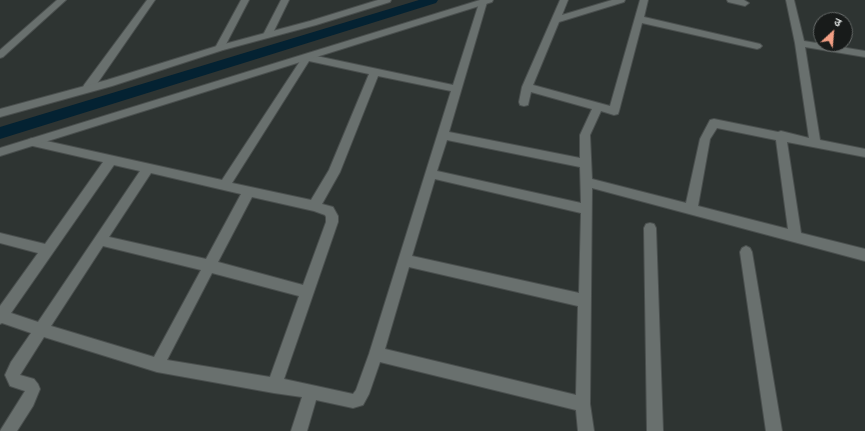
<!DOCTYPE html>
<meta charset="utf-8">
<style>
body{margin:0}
#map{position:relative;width:865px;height:431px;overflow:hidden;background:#2e3432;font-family:"Open Sans","Noto Sans Devanagari",sans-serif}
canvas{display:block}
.north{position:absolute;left:813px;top:12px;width:40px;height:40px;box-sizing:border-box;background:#181b1a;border:1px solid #676b6a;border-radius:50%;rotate:26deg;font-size:11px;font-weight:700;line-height:16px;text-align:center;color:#dee2e1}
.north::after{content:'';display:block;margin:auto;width:14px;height:18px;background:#f39f84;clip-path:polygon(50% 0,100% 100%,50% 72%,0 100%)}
</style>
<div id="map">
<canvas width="865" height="431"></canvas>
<div class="north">उ</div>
</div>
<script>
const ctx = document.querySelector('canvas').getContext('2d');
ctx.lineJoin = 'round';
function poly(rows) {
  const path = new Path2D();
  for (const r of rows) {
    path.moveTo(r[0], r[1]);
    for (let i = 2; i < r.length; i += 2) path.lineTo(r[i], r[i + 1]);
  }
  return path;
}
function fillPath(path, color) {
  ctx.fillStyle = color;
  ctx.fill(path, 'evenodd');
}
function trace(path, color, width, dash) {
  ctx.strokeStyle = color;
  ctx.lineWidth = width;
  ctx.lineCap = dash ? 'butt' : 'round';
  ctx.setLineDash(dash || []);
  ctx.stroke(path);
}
const canal = poly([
 [419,0,438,0,436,3,0,139,0,127,419,0]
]);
const minor = poly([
 [57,0,66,0,3,57,0,58,0,50,57,0],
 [147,0,155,0,92,91,84,91,83,88,84,85,147,0],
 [241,0,249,0,223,50,217,50,215,48,241,0],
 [281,0,289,0,271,37,265,37,263,35,281,0],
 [480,0,486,0,487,2,449,132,580,158,580,135,592,109,531,92,528,105,524,106,520,105,519,102,522,87,560,0,568,0,562,15,612,0,625,0,624,2,559,22,533,85,610,106,640,0,648,0,644,17,760,44,762,46,760,48,757,49,642,23,619,111,618,114,614,115,601,111,590,135,592,179,686,203,700,139,710,120,714,119,778,132,781,131,809,138,795,43,786,0,794,0,804,41,865,51,865,57,805,47,820,140,865,149,865,157,787,142,801,233,865,249,865,261,592,188,590,404,594,431,578,431,576,410,380,362,369,394,363,405,353,408,316,400,307,431,291,431,302,397,274,393,157,372,44,337,20,375,34,379,38,384,40,389,33,406,17,431,0,431,25,391,10,386,5,375,11,362,31,333,2,323,0,324,0,306,38,253,0,243,0,233,45,244,103,162,33,146,29,145,28,142,29,139,33,138,222,180,304,55,307,54,453,85,480,0],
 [309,61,369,74,329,170,311,200,232,183,309,61],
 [378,76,451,91,369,354,356,390,353,394,284,379,338,222,338,216,333,207,322,204,340,172,378,76],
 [717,128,776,140,788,229,698,206,710,139,717,128],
 [447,140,580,167,581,203,437,171,447,140],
 [114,165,140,171,38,322,11,313,114,165],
 [151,173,241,194,206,259,109,237,151,173],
 [435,179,581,213,579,293,412,256,435,179],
 [252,197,314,211,325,215,326,217,326,222,303,285,218,262,252,197],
 [103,246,201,270,154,357,51,326,103,246],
 [409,267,578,306,576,395,385,349,409,267],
 [212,273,299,296,270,377,167,360,212,273],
 [727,0,744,0,749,3,745,6,728,2,727,0],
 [650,223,654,224,656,228,663,431,647,431,644,228,646,224,650,223],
 [746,246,750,248,752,252,782,431,766,431,740,252,742,248,746,246]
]);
const tertiary = poly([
 [378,0,391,0,390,2,316,25,223,50,112,86,0,117,0,109,107,80,217,46,310,21,378,0],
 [480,0,493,0,492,2,0,156,0,148,480,0]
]);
fillPath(canal, '#042232');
trace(minor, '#4a4f4e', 2);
trace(tertiary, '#4a4f4e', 2);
fillPath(minor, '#69706e');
fillPath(tertiary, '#69706e');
</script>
